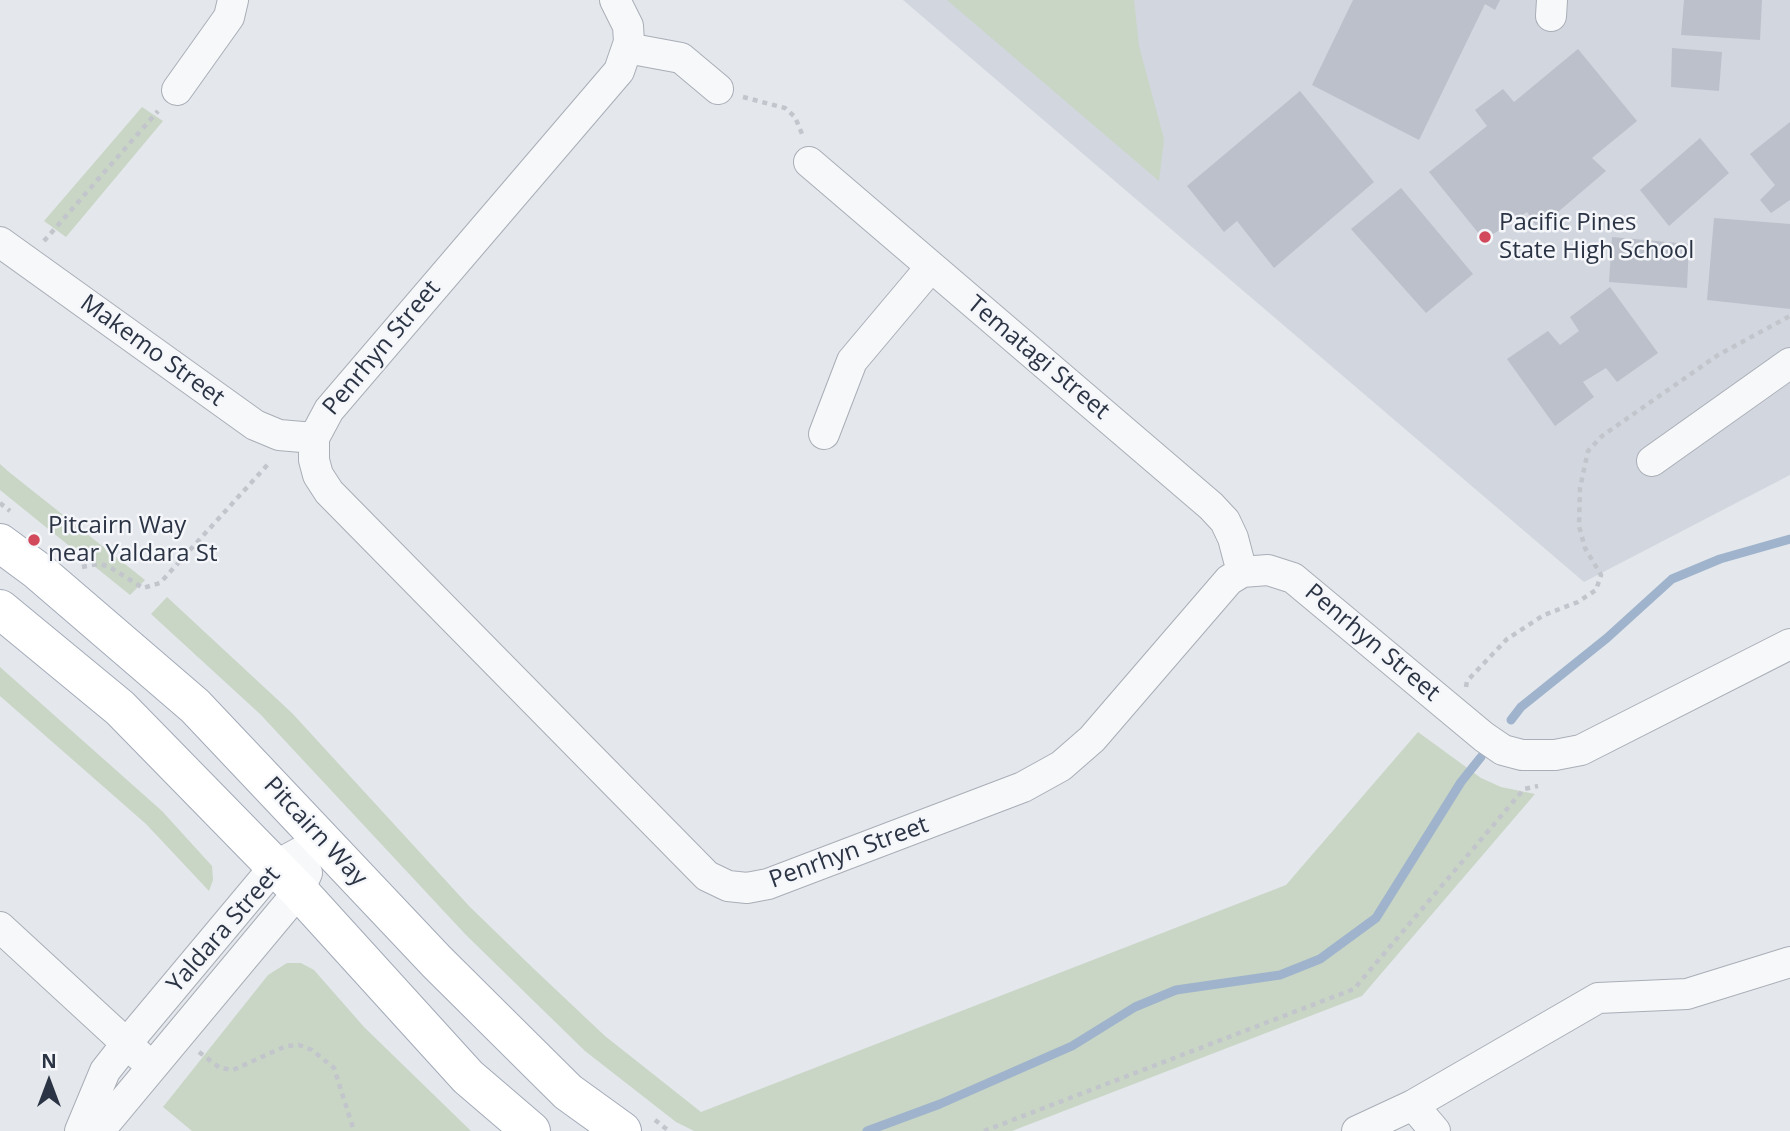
<!DOCTYPE html>
<style>
body{margin:0}
#map{position:relative;width:1790px;height:1131px;overflow:hidden;background:#e4e7ec;font-family:"Open Sans",sans-serif}
canvas{display:block}
.north{position:absolute;left:14px;top:1047px;width:70px;height:70px;-webkit-text-stroke:5px #f4f6f9;paint-order:stroke;rotate:0deg;font-size:19px;font-weight:700;line-height:28px;text-align:center;color:#2b3445}
.north::after{content:'';display:block;margin:auto;width:24px;height:32px;background:#2b3445;clip-path:polygon(50% 0,100% 100%,50% 72%,0 100%)}
</style>
<div id="map">
<canvas width="1790" height="1131"></canvas>
<div class="north">N</div>
</div>
<script>
const ctx = document.querySelector('canvas').getContext('2d');
ctx.lineJoin = 'round';
function fillPath(path, color) {
  ctx.fillStyle = color;
  ctx.fill(path, 'evenodd');
}
function poly(rows) {
  const path = new Path2D();
  for (const r of rows) {
    path.moveTo(r[0], r[1]);
    for (let i = 2; i < r.length; i += 2) path.lineTo(r[i], r[i + 1]);
  }
  return path;
}
function trace(path, color, width, dash) {
  ctx.strokeStyle = color;
  ctx.lineWidth = width;
  ctx.lineCap = dash ? 'butt' : 'round';
  ctx.setLineDash(dash || []);
  ctx.stroke(path);
}
function write(font, color, halo, rows, align = 'center') {
  ctx.font = font + ' "Open Sans",sans-serif';
  ctx.lineWidth = 5;
  ctx.setLineDash([]);
  ctx.textBaseline = 'middle';
  ctx.strokeStyle = halo;
  ctx.fillStyle = color;
  for (const [text, x, y, turn = 0] of rows) {
    ctx.save();
    ctx.translate(x, y);
    ctx.rotate((+turn || 0) * Math.PI / 180);
    ctx.textAlign = isNaN(turn) ? turn : align;
    if (halo) ctx.strokeText(text, 0, 0);
    ctx.fillText(text, 0, 0);
    ctx.restore();
  }
}
const built = poly([
 [903,0,1790,0,1790,475,1584,582]
]);
const green = poly([
 [947,0,1134,0,1139,46,1164,139,1159,181],
 [142,107,163,121,66,237,44,221],
 [0,464,9,472,145,580,130,595,0,490],
 [167,597,292,713,470,907,535,970,605,1036,701,1112,1286,885,1418,732,1481,778,1501,787,1535,794,1362,996,1012,1131,694,1131,676,1122,585,1051,466,935,260,714,151,614],
 [0,667,162,811,212,866,213,880,209,891,146,824,0,696],
 [287,963,301,963,314,970,364,1027,471,1131,192,1131,163,1107,268,975]
]);
const stream = poly([
 [1511,720,1521,707,1607,638,1672,579,1720,559,1790,539],
 [867,1131,940,1104,1072,1046,1135,1007,1176,990,1280,975,1320,959,1376,918,1461,782,1481,757]
]);
const building = poly([
 [1353,0,1500,0,1495,10,1485,4,1419,140,1312,85],
 [1684,0,1762,0,1760,40,1681,35],
 [1672,48,1722,52,1719,91,1671,87],
 [1578,49,1637,121,1592,158,1606,171,1538,229,1527,212,1484,240,1429,172,1487,126,1475,110,1503,89,1514,102],
 [1300,91,1374,182,1274,268,1237,221,1224,232,1187,186],
 [1790,122,1790,200,1771,213,1760,200,1775,185,1750,154],
 [1700,138,1729,173,1669,226,1640,190],
 [1401,188,1473,274,1426,313,1351,229],
 [1714,218,1790,224,1790,309,1707,300],
 [1612,237,1689,244,1687,288,1609,282],
 [1610,287,1658,353,1617,382,1606,368,1583,382,1594,397,1555,426,1507,359,1548,331,1560,345,1579,331,1570,317]
]);
const path = poly([
 [743,97,785,108,795,117,802,134],
 [44,241,158,111],
 [0,503,10,511],
 [82,567,98,564,108,566,143,588,160,583,270,462],
 [1466,687,1467,681,1507,639,1544,615,1578,602,1596,590,1601,575,1585,548,1579,526,1580,488,1588,451,1602,436,1718,355,1790,316],
 [199,1052,220,1068,233,1070,286,1046,299,1045,312,1050,334,1068,354,1131],
 [655,1120,669,1131],
 [984,1131,1354,989,1524,789,1538,786]
]);
const minor = poly([
 [615,0,628,26,629,42,619,71,329,410,314,438,314,460,318,475,329,492,707,876,728,886,747,888,768,884,1023,787,1061,766,1092,739,1229,580,1242,572,1268,570,1293,578,1484,737,1503,750,1522,755,1555,755,1581,750,1790,644],
 [1551,16,1552,0],
 [627,48,681,58,718,89],
 [177,90,229,17,233,0],
 [809,162,1211,506,1225,521,1233,538,1242,572],
 [0,242,255,425,279,435,314,438],
 [824,434,852,361,931,267],
 [1652,461,1790,363],
 [0,927,140,1056],
 [1413,1105,1435,1131],
 [80,1131,105,1071,127,1043,275,866,321,841],
 [99,1131,299,891,307,873],
 [1357,1131,1413,1105,1598,998,1687,994,1790,962]
]);
const major = poly([
 [0,543,38,571,195,706,437,962,568,1092,622,1131],
 [0,609,120,708,299,891,468,1077,531,1131]
]);
const markers = [
 [1485,237,7,"#d1495b"],
 [34,540,7,"#d1495b"]
];
const poiNames = [
 ["Pacific Pines",1499,223],
 ["State High School",1499,251],
 ["Pitcairn Way",48,526],
 ["near Yaldara St",48,554]
];
const streetNames = [
 ["Penrhyn Street",382,348,-50],
 ["Makemo Street",152,351,36],
 ["Tematagi Street",1038,358,40],
 ["Penrhyn Street",1372,643,40],
 ["Pitcairn Way",315,832,47],
 ["Penrhyn Street",849,853,-20],
 ["Yaldara Street",224,930,-49]
];
fillPath(built, '#d2d6de');
fillPath(green, '#c9d6c5');
trace(stream, '#9fb4cc', 9);
fillPath(building, '#bbc0ca');
trace(minor, '#a9aeb7', 32);
trace(major, '#a3abb8', 40);
trace(path, '#c2c5cb', 4.5, [5, 5]);
trace(minor, '#f7f8fa', 30);
trace(major, '#fff', 38);
for (const [x, y, r, color] of markers) {
  const dot = new Path2D();
  dot.arc(x, y, r, 0, 2 * Math.PI);
  ctx.fillStyle = color;
  ctx.fill(dot);
  trace(dot, '#f4f6f9', 2.5);
}
write('24px', '#2b3445', '#f4f6f9', poiNames, 'left');
write('24px', '#2b3445', '#f4f6f9', streetNames);
</script>
